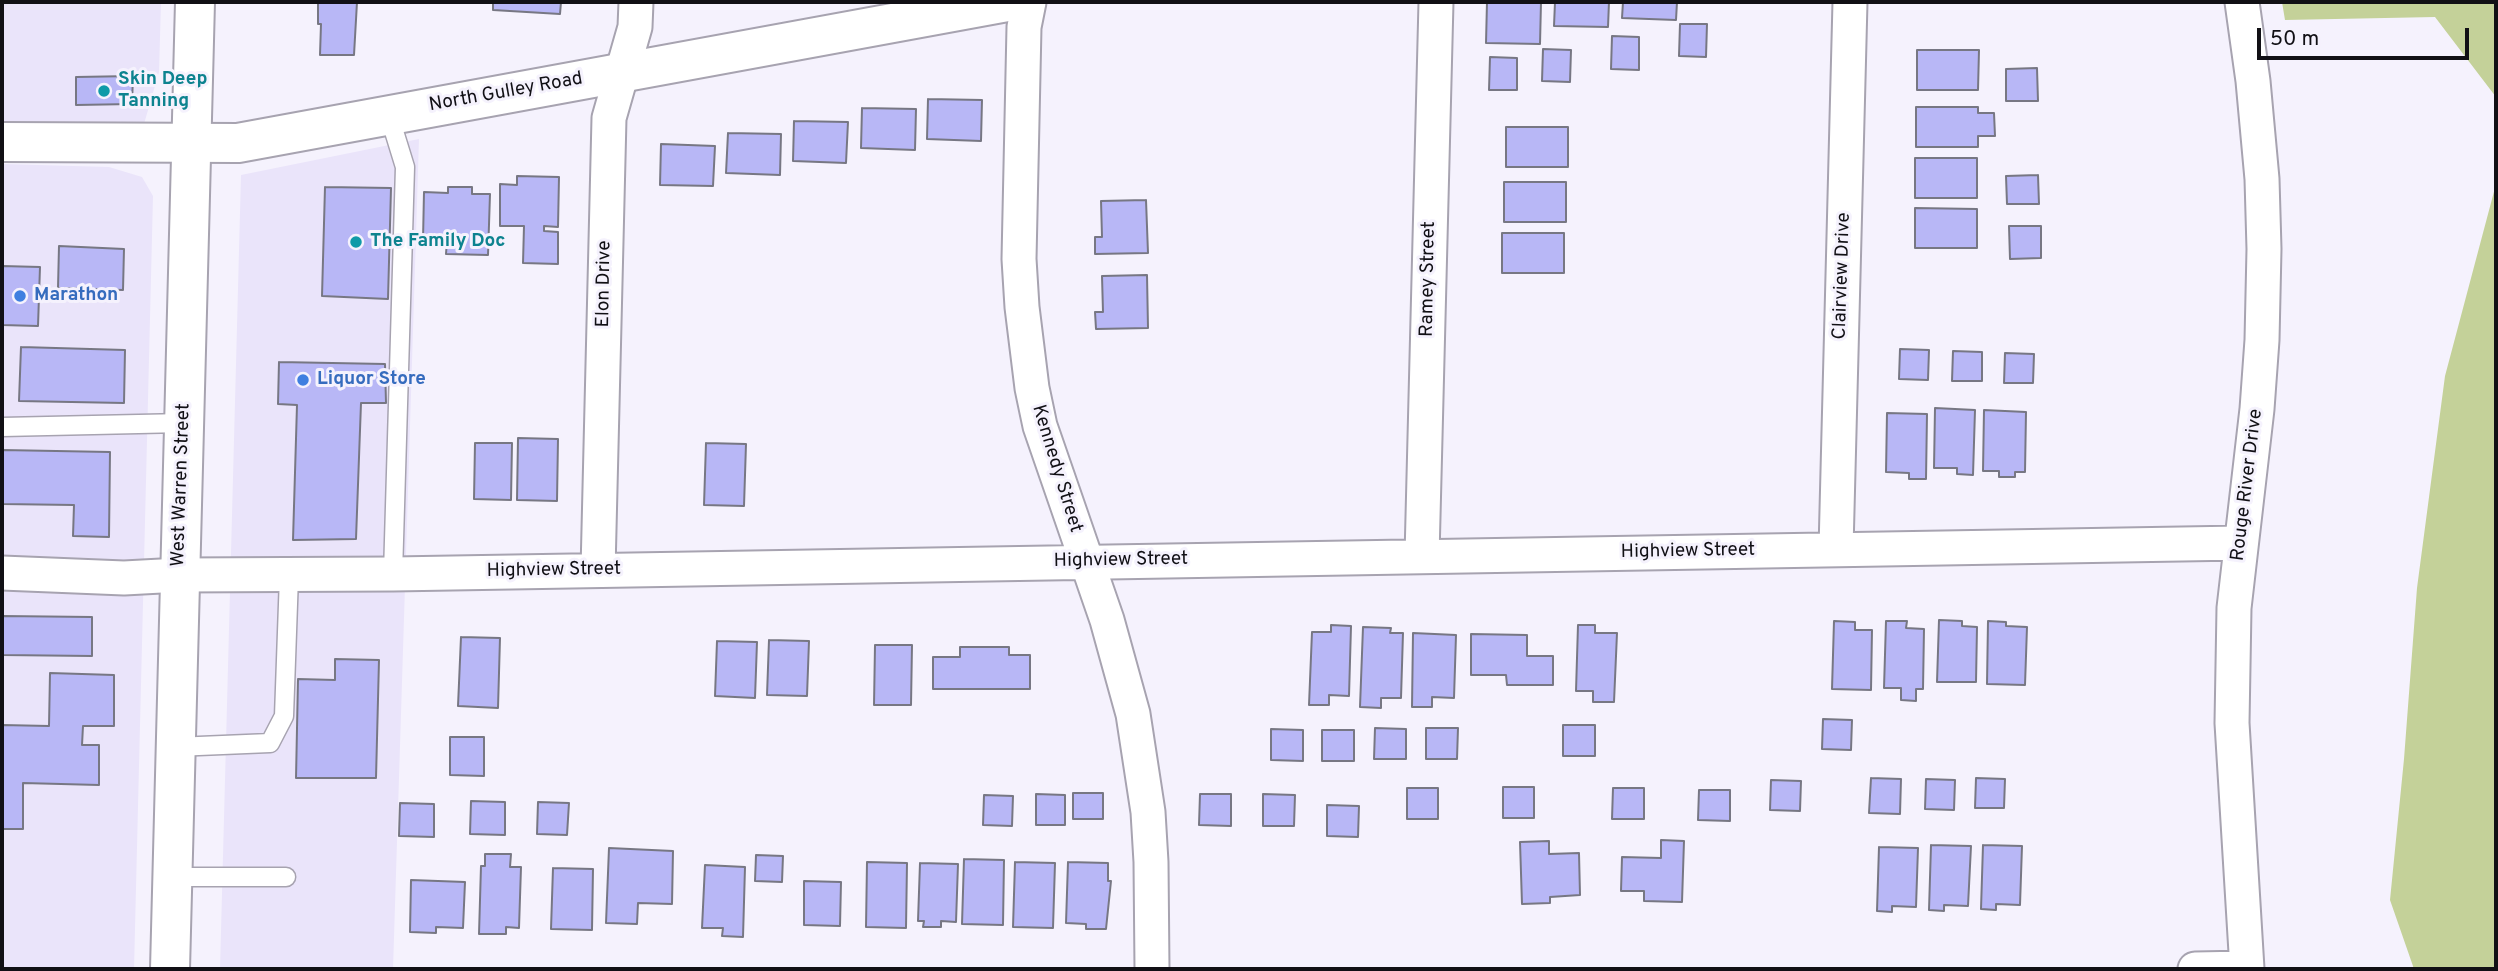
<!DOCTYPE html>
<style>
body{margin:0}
#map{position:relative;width:2498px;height:971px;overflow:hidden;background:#f5f2fd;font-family:Overpass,sans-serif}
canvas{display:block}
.frame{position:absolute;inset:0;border:4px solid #111015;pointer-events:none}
.scale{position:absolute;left:2257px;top:28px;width:212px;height:32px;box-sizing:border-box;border:4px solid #111015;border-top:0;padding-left:9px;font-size:21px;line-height:24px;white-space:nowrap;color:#111015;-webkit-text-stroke:5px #f5f2fd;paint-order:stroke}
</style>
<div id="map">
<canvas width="2498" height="971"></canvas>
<div class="frame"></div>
<div class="scale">50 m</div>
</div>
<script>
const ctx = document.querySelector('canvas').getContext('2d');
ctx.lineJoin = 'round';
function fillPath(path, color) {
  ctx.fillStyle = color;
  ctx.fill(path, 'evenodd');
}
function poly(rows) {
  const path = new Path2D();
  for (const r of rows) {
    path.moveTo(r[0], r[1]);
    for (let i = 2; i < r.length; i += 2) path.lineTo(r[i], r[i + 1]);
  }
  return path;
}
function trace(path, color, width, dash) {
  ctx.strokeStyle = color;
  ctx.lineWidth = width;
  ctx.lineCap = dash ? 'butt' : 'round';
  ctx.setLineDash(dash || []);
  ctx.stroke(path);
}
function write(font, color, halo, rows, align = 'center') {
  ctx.font = font + ' Overpass,sans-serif';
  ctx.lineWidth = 6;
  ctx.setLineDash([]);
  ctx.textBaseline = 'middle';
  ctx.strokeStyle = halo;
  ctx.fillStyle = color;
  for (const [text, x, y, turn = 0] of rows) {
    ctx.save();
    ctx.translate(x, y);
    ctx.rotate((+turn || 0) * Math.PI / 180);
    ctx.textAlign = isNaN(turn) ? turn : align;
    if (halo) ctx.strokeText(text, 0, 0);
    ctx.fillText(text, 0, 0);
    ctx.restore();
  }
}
const built = poly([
 [2,2,161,2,159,72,144,124,2,123],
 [419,139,393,969,220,969,241,175],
 [2,164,109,167,142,177,153,196,134,969,2,969]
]);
const green = poly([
 [2282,2,2496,2,2496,97,2435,17,2285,20],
 [2496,184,2496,969,2414,969,2390,900,2404,759,2417,588,2445,376]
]);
const building = poly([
 [318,2,357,2,354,55,320,55,321,24,318,24,318,2],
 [493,2,561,2,560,14,493,10,493,2],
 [1487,2,1541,2,1540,44,1486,43,1487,2],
 [1555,2,1609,2,1608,27,1554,26,1555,2],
 [1623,2,1677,2,1676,20,1622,18,1623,2],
 [1680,24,1707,24,1706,57,1679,56,1680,24],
 [1612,36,1639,37,1639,70,1611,69,1612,36],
 [1543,49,1571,50,1570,82,1542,81,1543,49],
 [1917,50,1979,50,1978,90,1917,90,1917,50],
 [1490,57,1517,58,1517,90,1489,90,1490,57],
 [2037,68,2038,101,2006,101,2006,69,2037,68],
 [133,76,132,104,76,105,76,77,133,76],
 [928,99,982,100,981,141,927,139,928,99],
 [1916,107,1978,107,1978,113,1994,113,1995,136,1978,136,1978,147,1916,147,1916,107],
 [862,108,916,109,915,150,861,148,862,108],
 [794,121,848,122,846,163,793,161,794,121],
 [1506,127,1568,127,1568,167,1506,167,1506,127],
 [728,133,781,134,780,175,726,173,728,133],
 [661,144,715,146,713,186,660,185,661,144],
 [1915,158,1977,158,1977,198,1915,198,1915,158],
 [2038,175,2039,204,2007,204,2006,176,2038,175],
 [517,176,559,177,558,227,544,226,544,231,558,232,558,264,523,263,524,226,500,226,500,184,517,185,517,176],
 [1504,182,1566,182,1566,222,1504,222,1504,182],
 [325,187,391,188,388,299,322,296,325,187],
 [448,187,472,187,472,194,490,194,488,255,446,254,447,240,423,240,424,192,448,193,448,187],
 [1146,200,1148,253,1095,254,1095,237,1102,237,1101,201,1146,200],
 [1915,208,1977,209,1977,248,1915,248,1915,208],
 [2009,226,2041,226,2041,258,2010,259,2009,226],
 [1502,233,1564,233,1564,273,1502,273,1502,233],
 [59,246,124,249,123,290,58,288,59,246],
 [2,266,40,267,38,326,2,325,2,266],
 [1147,275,1148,328,1096,329,1095,312,1103,312,1102,276,1147,275],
 [21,347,125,350,124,403,19,401,21,347],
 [1900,349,1929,350,1928,380,1899,379,1900,349],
 [1953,351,1982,352,1982,381,1952,381,1953,351],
 [2005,353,2034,354,2033,383,2004,383,2005,353],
 [279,362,385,364,386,403,361,403,356,539,293,540,297,405,278,404,279,362],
 [1935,408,1975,410,1973,475,1957,474,1957,468,1934,468,1935,408],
 [1984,410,2026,412,2025,472,2015,472,2015,477,1999,477,1999,471,1983,471,1984,410],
 [1887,413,1927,414,1926,479,1909,479,1909,473,1886,472,1887,413],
 [518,438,558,439,557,501,517,500,518,438],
 [475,443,512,443,511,500,474,499,475,443],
 [706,443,746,444,744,506,704,505,706,443],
 [2,450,110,452,109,537,73,536,74,505,2,504,2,450],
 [2,616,92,617,92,656,2,655,2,616],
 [1939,620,1962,621,1962,626,1977,627,1976,682,1937,682,1939,620],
 [1834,621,1855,622,1855,630,1872,630,1871,690,1832,689,1834,621],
 [1886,621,1907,621,1906,628,1924,629,1923,689,1916,689,1916,701,1901,700,1901,688,1884,688,1886,621],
 [1988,621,2006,622,2006,626,2027,627,2025,685,1987,684,1988,621],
 [1331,625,1351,626,1349,696,1329,695,1329,705,1309,705,1312,632,1331,632,1331,625],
 [1578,625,1595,625,1595,633,1617,633,1614,702,1593,702,1593,691,1576,691,1578,625],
 [1363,627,1391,628,1390,633,1403,633,1401,698,1381,698,1381,708,1360,707,1363,627],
 [1413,633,1456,635,1454,698,1432,697,1432,707,1412,707,1413,633],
 [1471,634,1527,635,1527,656,1553,656,1553,685,1507,685,1506,675,1471,675,1471,634],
 [461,637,500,638,498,708,458,706,461,637],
 [769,640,809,641,807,696,767,695,769,640],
 [717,641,757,642,755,698,715,696,717,641],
 [875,645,912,645,911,705,874,705,875,645],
 [960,647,1009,647,1009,655,1030,655,1030,689,933,689,933,657,960,657,960,647],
 [335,659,379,660,376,778,296,778,298,679,335,680,335,659],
 [50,673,114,675,114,726,83,726,82,745,99,745,99,785,23,783,23,829,2,829,2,725,49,726,50,673],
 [1823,719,1852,720,1851,750,1822,749,1823,719],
 [1563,725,1595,725,1595,756,1563,756,1563,725],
 [1375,728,1406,729,1406,759,1374,759,1375,728],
 [1426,728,1458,728,1457,759,1426,759,1426,728],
 [1271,729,1303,730,1303,761,1271,760,1271,729],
 [1322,730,1354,730,1354,761,1322,761,1322,730],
 [450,737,484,737,484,776,450,775,450,737],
 [1871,778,1901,779,1900,814,1869,813,1871,778],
 [1976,778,2005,779,2004,808,1975,808,1976,778],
 [1926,779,1955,780,1954,810,1925,809,1926,779],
 [1771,780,1801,781,1800,811,1770,810,1771,780],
 [1503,787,1534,787,1534,818,1503,818,1503,787],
 [1407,788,1438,788,1438,819,1407,819,1407,788],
 [1613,788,1644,788,1644,819,1612,819,1613,788],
 [1699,790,1730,790,1730,821,1698,820,1699,790],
 [1073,793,1103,793,1103,819,1073,819,1073,793],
 [1036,794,1065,795,1065,825,1036,825,1036,794],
 [1200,794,1231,794,1231,826,1199,825,1200,794],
 [1263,794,1295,795,1294,826,1263,826,1263,794],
 [984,795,1013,796,1012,826,983,825,984,795],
 [471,801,505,802,505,835,470,834,471,801],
 [538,802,569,803,567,835,537,834,538,802],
 [400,803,434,804,434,837,399,836,400,803],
 [1327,805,1359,806,1358,837,1327,836,1327,805],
 [1661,840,1684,841,1682,902,1644,901,1644,891,1621,891,1622,857,1661,858,1661,840],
 [1549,841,1549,854,1579,853,1580,895,1550,897,1550,903,1522,904,1520,842,1549,841],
 [1931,845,1971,846,1968,906,1944,905,1944,911,1929,910,1931,845],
 [1983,845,2022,846,2020,905,1996,904,1996,910,1981,909,1983,845],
 [1879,847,1918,848,1916,907,1892,906,1892,912,1877,911,1879,847],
 [609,848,673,851,672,904,638,903,637,924,606,923,609,848],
 [485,854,511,854,510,867,521,867,519,928,506,927,506,934,479,934,481,866,485,866,485,854],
 [756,855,783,856,782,882,755,881,756,855],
 [964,859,1004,860,1003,925,962,924,964,859],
 [867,862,907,863,906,928,866,927,867,862],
 [1015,862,1055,863,1053,928,1013,927,1015,862],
 [1068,862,1108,863,1108,881,1111,881,1106,929,1086,929,1086,924,1066,923,1068,862],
 [920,863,958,864,956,922,941,921,941,927,923,927,924,921,918,921,920,863],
 [705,865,745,867,743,937,722,936,723,928,702,928,705,865],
 [553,868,593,869,592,930,551,929,553,868],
 [411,880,465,882,463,928,436,927,436,933,410,932,411,880],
 [804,881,841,882,840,926,804,925,804,881]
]);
const service = poly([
 [389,115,405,167,393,574],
 [2,427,184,423],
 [175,747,270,743,284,716,289,576],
 [173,877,286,877]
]);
const minor = poly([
 [1029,2,1024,27,1019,259,1022,307,1032,388,1040,426,1107,620,1133,714,1148,812,1151,862,1152,969],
 [2242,2,2253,81,2262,179,2264,249,2262,340,2257,409,2234,608,2232,723,2247,969],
 [1836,549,1850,2],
 [1422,556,1436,2],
 [598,570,609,118,635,27,636,2],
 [2,573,124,578,180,575,393,574,2241,543],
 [2195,969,2247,968]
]);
const tertiary = poly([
 [2,142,238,143,1007,2]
]);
const secondary = poly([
 [170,969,195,2]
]);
const markers = [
 [104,91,7,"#0f9aa8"],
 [356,242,7,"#0f9aa8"],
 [20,296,7,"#3f7fe0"],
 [303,380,7,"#3f7fe0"]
];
const cultureNames = [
 ["Skin Deep",118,80],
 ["Tanning",118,102],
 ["The Family Doc",370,242]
];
const streetNames = [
 ["North Gulley Road",506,93,-10],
 ["Clairview Drive",1843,276,-88],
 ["Ramey Street",1429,279,-89],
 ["Elon Drive",605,284,-89],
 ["Kennedy Street",1056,469,73],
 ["West Warren Street",182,485,-88],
 ["Rouge River Drive",2248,485,-83],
 ["Highview Street",1688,552,-1],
 ["Highview Street",1121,561,-1],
 ["Highview Street",554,571,-1]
];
const shopNames = [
 ["Marathon",34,296],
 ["Liquor Store",317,380]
];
fillPath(built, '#eae4fa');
fillPath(green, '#c4d199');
fillPath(building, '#b8b7f6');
trace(building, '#777783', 2);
trace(service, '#a7a3b0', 21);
trace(minor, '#a7a3b0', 37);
trace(tertiary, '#a7a3b0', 42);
trace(secondary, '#a7a3b0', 42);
trace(service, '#fff', 18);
trace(minor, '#fff', 33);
trace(tertiary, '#fff', 38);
trace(secondary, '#fff', 38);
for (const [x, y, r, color] of markers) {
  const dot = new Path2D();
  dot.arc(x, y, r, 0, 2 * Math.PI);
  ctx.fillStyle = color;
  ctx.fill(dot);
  trace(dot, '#f5f2fd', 2.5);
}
write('bold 19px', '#0d838f', '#f5f2fd', cultureNames, 'left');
write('19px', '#111015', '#f5f2fd', streetNames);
write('bold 19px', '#366cbe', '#f5f2fd', shopNames, 'left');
</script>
